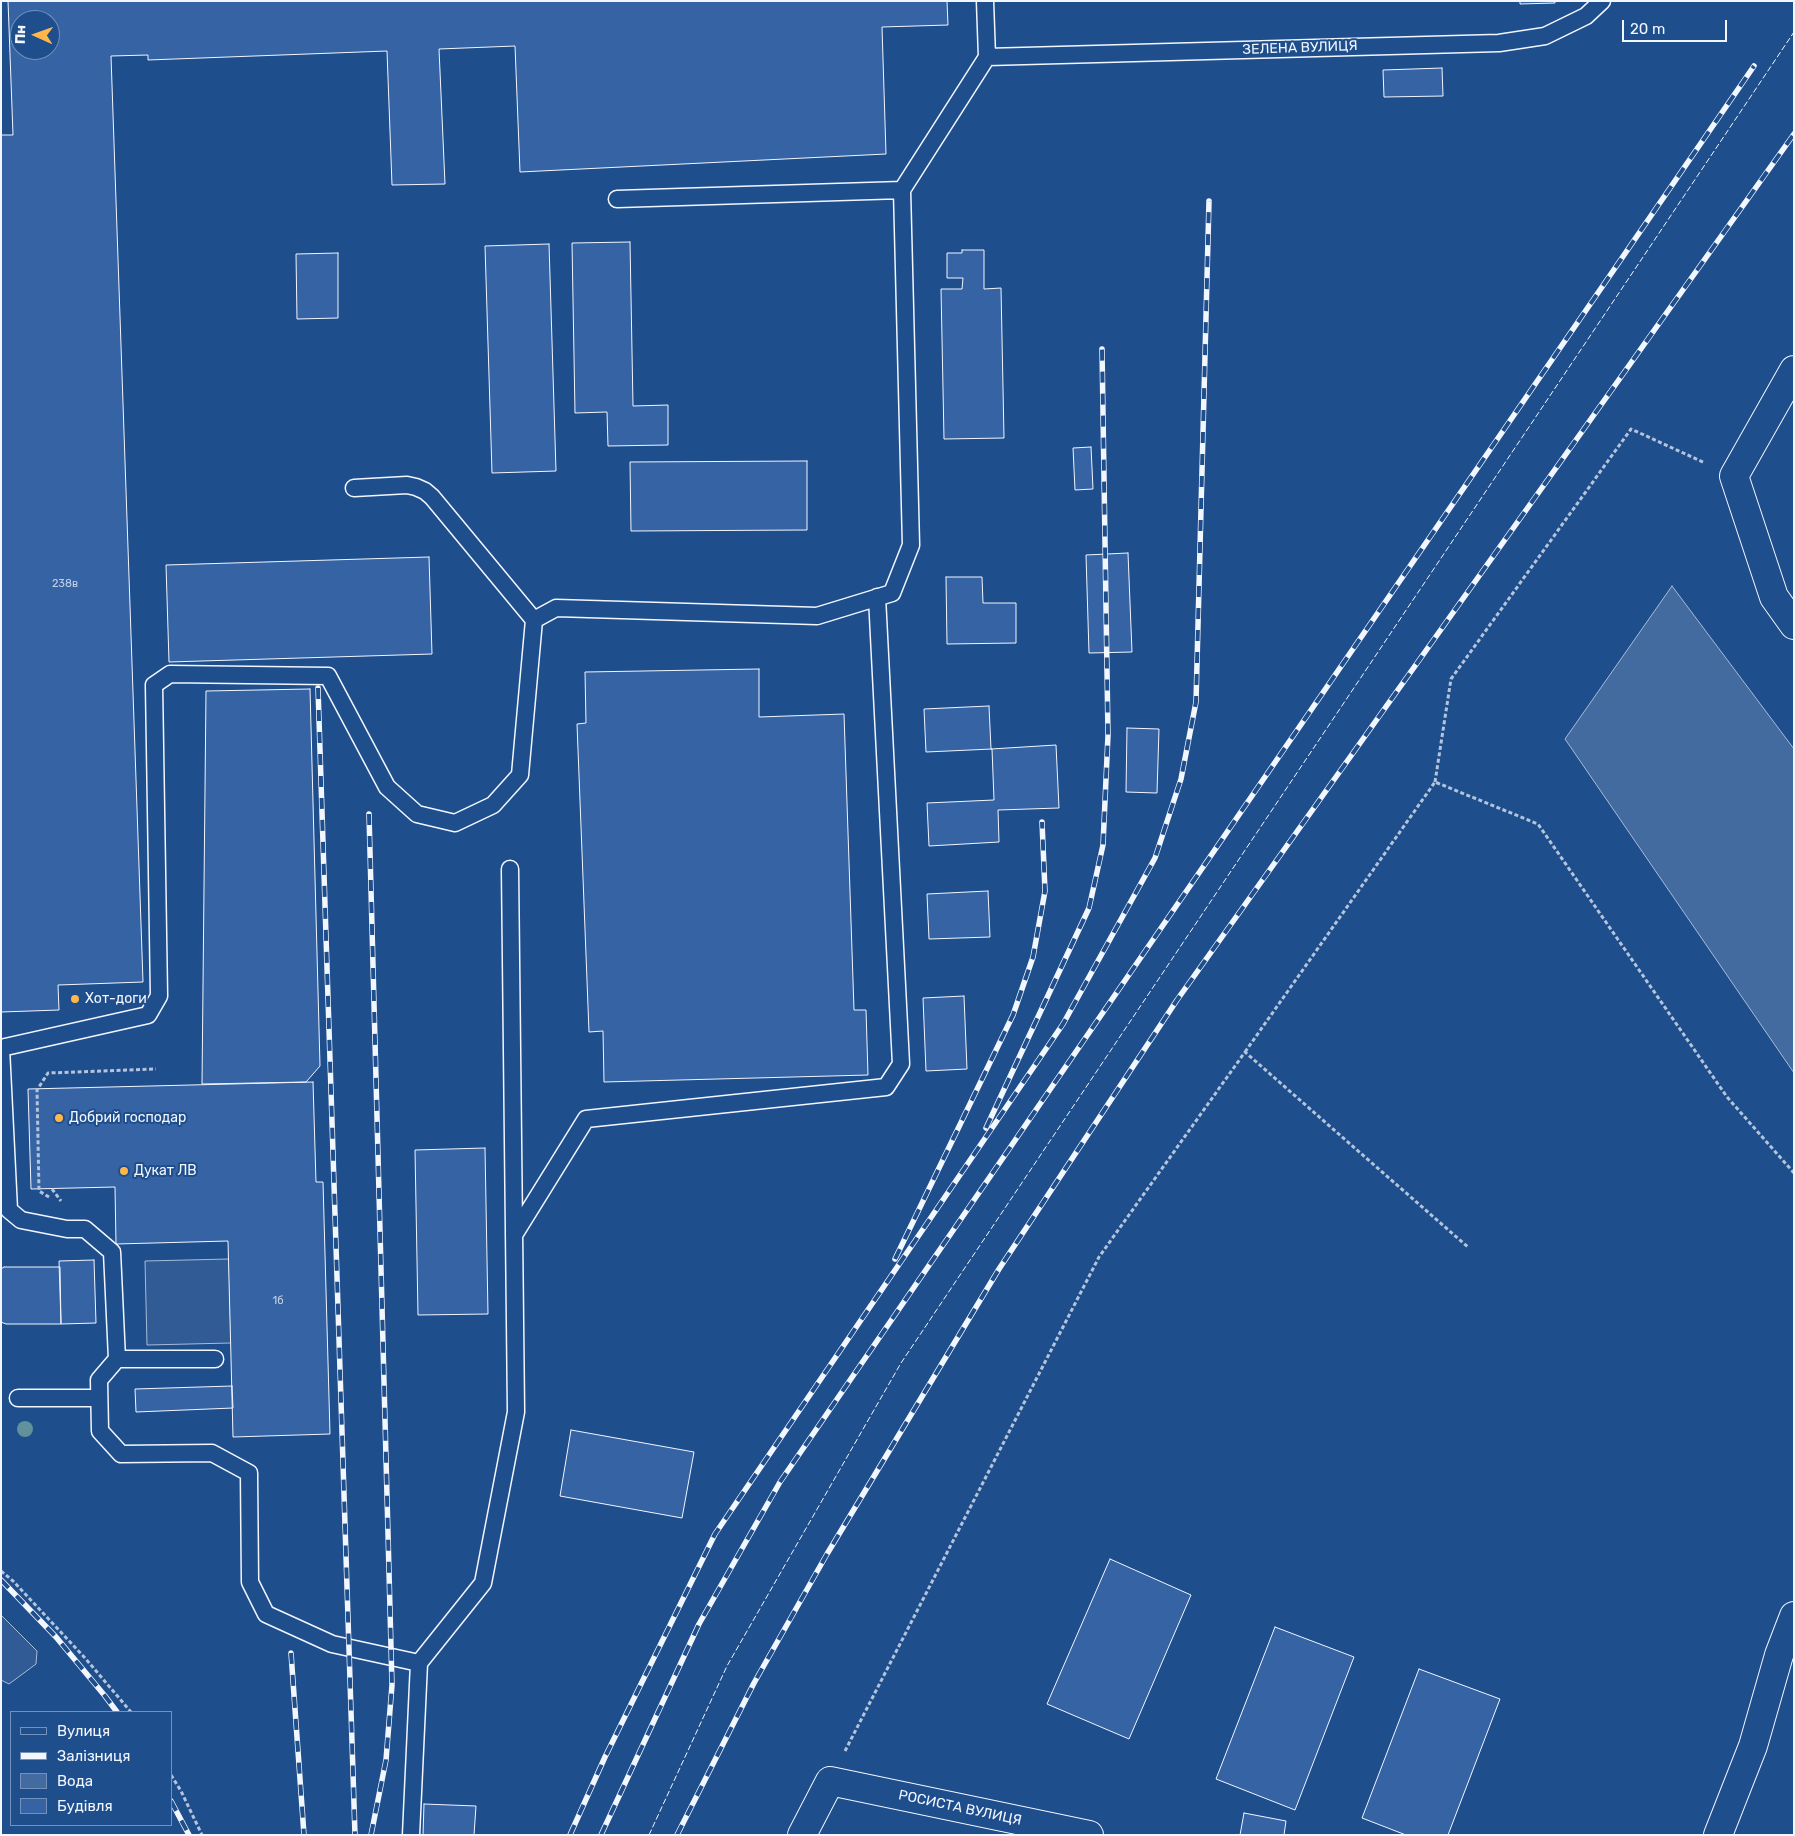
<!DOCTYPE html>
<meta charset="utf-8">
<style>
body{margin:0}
#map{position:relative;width:1795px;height:1836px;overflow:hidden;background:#1f4e8c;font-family:Rubik,sans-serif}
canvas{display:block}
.frame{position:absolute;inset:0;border:2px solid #f2f6ff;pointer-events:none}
.legend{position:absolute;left:10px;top:1711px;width:162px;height:115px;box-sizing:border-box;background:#1f4e8c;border:1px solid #7391ba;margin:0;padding:6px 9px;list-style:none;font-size:15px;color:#f2f6ff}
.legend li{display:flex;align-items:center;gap:10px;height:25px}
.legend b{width:25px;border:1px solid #7391ba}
.north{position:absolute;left:10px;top:10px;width:50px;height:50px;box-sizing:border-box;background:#1f4e8c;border:1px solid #7391ba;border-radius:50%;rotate:272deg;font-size:14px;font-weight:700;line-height:20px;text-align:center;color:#f2f6ff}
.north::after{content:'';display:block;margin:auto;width:18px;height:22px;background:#ffb74d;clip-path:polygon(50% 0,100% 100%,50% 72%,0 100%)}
.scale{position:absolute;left:1622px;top:20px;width:105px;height:22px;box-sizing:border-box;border:2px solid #f2f6ff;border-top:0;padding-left:6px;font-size:15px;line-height:18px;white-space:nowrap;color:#f2f6ff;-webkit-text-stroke:4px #1f4e8c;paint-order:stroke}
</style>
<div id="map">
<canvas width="1795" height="1836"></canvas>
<div class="frame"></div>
<ul class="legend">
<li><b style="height:6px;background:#1f4e8c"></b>Вулиця</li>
<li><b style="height:6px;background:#f2f6ff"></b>Залізниця</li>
<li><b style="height:14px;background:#446ba0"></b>Вода</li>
<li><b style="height:14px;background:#3563a3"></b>Будівля</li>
</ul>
<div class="north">Пн</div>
<div class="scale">20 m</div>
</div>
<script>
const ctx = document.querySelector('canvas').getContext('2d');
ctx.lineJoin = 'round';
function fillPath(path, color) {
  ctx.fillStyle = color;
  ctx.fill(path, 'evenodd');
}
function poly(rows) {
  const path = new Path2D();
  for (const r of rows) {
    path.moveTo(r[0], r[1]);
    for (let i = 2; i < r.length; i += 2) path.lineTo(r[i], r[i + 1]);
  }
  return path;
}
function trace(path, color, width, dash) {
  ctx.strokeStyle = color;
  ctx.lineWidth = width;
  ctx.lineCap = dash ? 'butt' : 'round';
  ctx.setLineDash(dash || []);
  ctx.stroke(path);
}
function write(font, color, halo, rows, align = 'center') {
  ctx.font = font + ' Rubik,sans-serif';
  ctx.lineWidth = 4;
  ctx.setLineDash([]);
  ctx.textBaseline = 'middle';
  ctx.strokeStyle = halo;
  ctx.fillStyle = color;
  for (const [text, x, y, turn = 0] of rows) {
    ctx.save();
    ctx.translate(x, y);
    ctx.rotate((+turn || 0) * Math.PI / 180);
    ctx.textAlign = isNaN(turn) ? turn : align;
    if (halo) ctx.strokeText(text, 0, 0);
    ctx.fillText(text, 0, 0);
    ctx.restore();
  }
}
const built = poly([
 [229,1259,231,1343,147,1345,145,1261,229,1259],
 [1,1615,37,1651,36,1664,9,1684,1,1680,1,1615]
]);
const water = poly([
 [1672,586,1794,749,1794,1073,1565,739,1672,586]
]);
const building = poly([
 [8,1,947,1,948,25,882,27,886,154,520,172,515,46,439,49,445,184,392,185,387,51,148,60,148,55,111,56,143,982,58,985,59,1010,1,1012,1,135,13,135,8,1],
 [20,20,50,20,50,50,20,50,20,20],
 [1520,1,1555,1,1555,3,1520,4,1520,1],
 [1442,68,1443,96,1384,97,1383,70,1442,68],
 [630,242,633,406,668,405,668,445,608,446,607,412,575,413,572,243,630,242],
 [549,244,556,471,492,473,485,246,549,244],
 [962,250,984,250,984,289,1001,288,1004,438,944,439,941,289,962,289,963,278,947,278,947,253,962,253,962,250],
 [338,253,338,318,297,319,296,254,338,253],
 [1091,447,1093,489,1075,490,1073,448,1091,447],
 [807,461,807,530,631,531,630,462,807,461],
 [1128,553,1132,652,1089,653,1086,555,1128,553],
 [429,557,432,654,169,662,166,565,429,557],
 [946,577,982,577,983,603,1016,603,1016,643,947,644,946,577],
 [759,669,759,717,844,714,854,1010,866,1010,868,1075,604,1082,603,1031,589,1032,577,724,586,723,585,672,759,669],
 [310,689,320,1066,306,1082,202,1084,206,691,310,689],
 [989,706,991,749,1056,745,1059,808,998,810,999,842,929,846,927,803,994,800,992,749,926,752,924,709,989,706],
 [1127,728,1159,729,1157,793,1126,792,1127,728],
 [988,891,990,937,929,939,927,894,988,891],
 [964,996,967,1069,926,1071,923,998,964,996],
 [313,1082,316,1182,323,1182,330,1434,233,1437,228,1241,116,1244,115,1187,31,1189,28,1089,313,1082],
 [485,1148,488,1314,418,1315,415,1150,485,1148],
 [94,1260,96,1323,61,1324,59,1261,94,1260],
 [4,1267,60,1267,61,1324,6,1324,1,1322,1,1269,4,1267],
 [232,1386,233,1408,136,1412,135,1389,232,1386],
 [571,1430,694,1452,682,1518,560,1496,571,1430],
 [1110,1559,1191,1595,1129,1739,1047,1704,1110,1559],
 [1275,1627,1354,1657,1295,1810,1216,1779,1275,1627],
 [1419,1669,1500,1699,1448,1835,1406,1835,1362,1818,1419,1669],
 [424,1804,476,1806,474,1835,423,1835,424,1804],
 [1244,1813,1286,1821,1284,1835,1240,1835,1244,1813]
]);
const path = poly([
 [1435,782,1451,679,1631,429,1705,463],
 [1245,1052,1435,782,1538,824,1727,1097,1794,1173],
 [52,1189,61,1201],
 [49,1197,39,1191,37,1090,48,1073,156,1069],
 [1,1571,13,1581,85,1658,131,1712],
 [845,1751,1099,1257,1245,1052,1469,1248],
 [171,1775,181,1791,202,1835]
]);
const service = poly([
 [987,57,1499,43,1545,36,1586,16,1602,1],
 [617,199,902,190],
 [354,488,407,485,416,487,425,491,432,497,534,620],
 [1,1048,148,1015,159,996,154,685,170,674,328,676,387,787,417,814,455,823,493,805,520,775,534,620,556,608,817,616,892,593,911,545,902,190,987,57,985,1],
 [1,1048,9,1210,21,1220,67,1229,85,1229,112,1252,117,1359,215,1359],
 [514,1235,586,1119,886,1087,901,1064,877,597],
 [117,1359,99,1380,100,1431,121,1454,212,1453,249,1473,250,1582,266,1614,332,1644,419,1663,411,1835],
 [18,1398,99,1398],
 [419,1663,483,1583,516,1412,510,869]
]);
const minor = poly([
 [1794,370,1734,476,1774,597,1794,625],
 [802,1835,830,1781,1089,1835],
 [1718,1835,1753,1746,1779,1655,1794,1616]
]);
const rail = poly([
 [318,688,355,1835],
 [369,814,392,1685,386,1760,371,1835],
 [986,1128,1089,908,1103,845,1108,735,1102,349],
 [895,1259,1013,1015,1033,957,1045,891,1042,822],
 [1,1580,56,1637,105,1696,117,1712],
 [291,1653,304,1835],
 [171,1801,189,1835],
 [570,1835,605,1757,715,1534,1063,1024,1155,858,1181,779,1196,702,1209,201],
 [601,1835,699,1624,780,1482,1754,66],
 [677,1835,754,1683,827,1554,999,1269,1177,1000,1794,134]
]);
const fence = poly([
 [649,1835,727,1666,901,1363,1794,32]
]);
const trees = [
 [25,1429]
];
const markers = [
 [75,999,5,"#ffb74d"],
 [59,1118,5,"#ffb74d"],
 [124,1171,5,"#ffb74d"]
];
const numberNames = [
 ["238в",65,584],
 ["1б",278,1301]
];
const streetNames = [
 ["ЗЕЛЕНА ВУЛИЦЯ",1300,48,-2],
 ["РОСИСТА ВУЛИЦЯ",960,1808,12]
];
const poiNames = [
 ["Хот-доги",85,999],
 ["Добрий господар",69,1118],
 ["Дукат ЛВ",134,1171]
];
fillPath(built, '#305b95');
trace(built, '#a8bbd7', 1);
fillPath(water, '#446ba0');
trace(water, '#a8bbd7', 1);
fillPath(building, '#3563a3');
trace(building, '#f2f6ff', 1);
trace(service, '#f2f6ff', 19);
trace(minor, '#f2f6ff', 30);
trace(path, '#b3c4dc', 3, [4, 2.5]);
trace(service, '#1f4e8c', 16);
trace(minor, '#1f4e8c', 28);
trace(rail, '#f2f6ff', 5.5);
trace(rail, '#1f4e8c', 4, [11]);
trace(fence, '#f2f6ff', 1, [6, 2.5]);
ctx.fillStyle = '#61919a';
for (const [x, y] of trees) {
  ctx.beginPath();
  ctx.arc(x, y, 8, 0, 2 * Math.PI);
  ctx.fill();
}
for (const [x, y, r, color] of markers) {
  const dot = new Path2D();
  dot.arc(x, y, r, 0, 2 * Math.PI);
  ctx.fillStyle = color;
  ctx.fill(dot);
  trace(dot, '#1f4e8c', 2);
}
write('11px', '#c3d1e8', null, numberNames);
write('14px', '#f2f6ff', '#1f4e8c', streetNames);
write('14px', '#f2f6ff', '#1f4e8c', poiNames, 'left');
</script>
